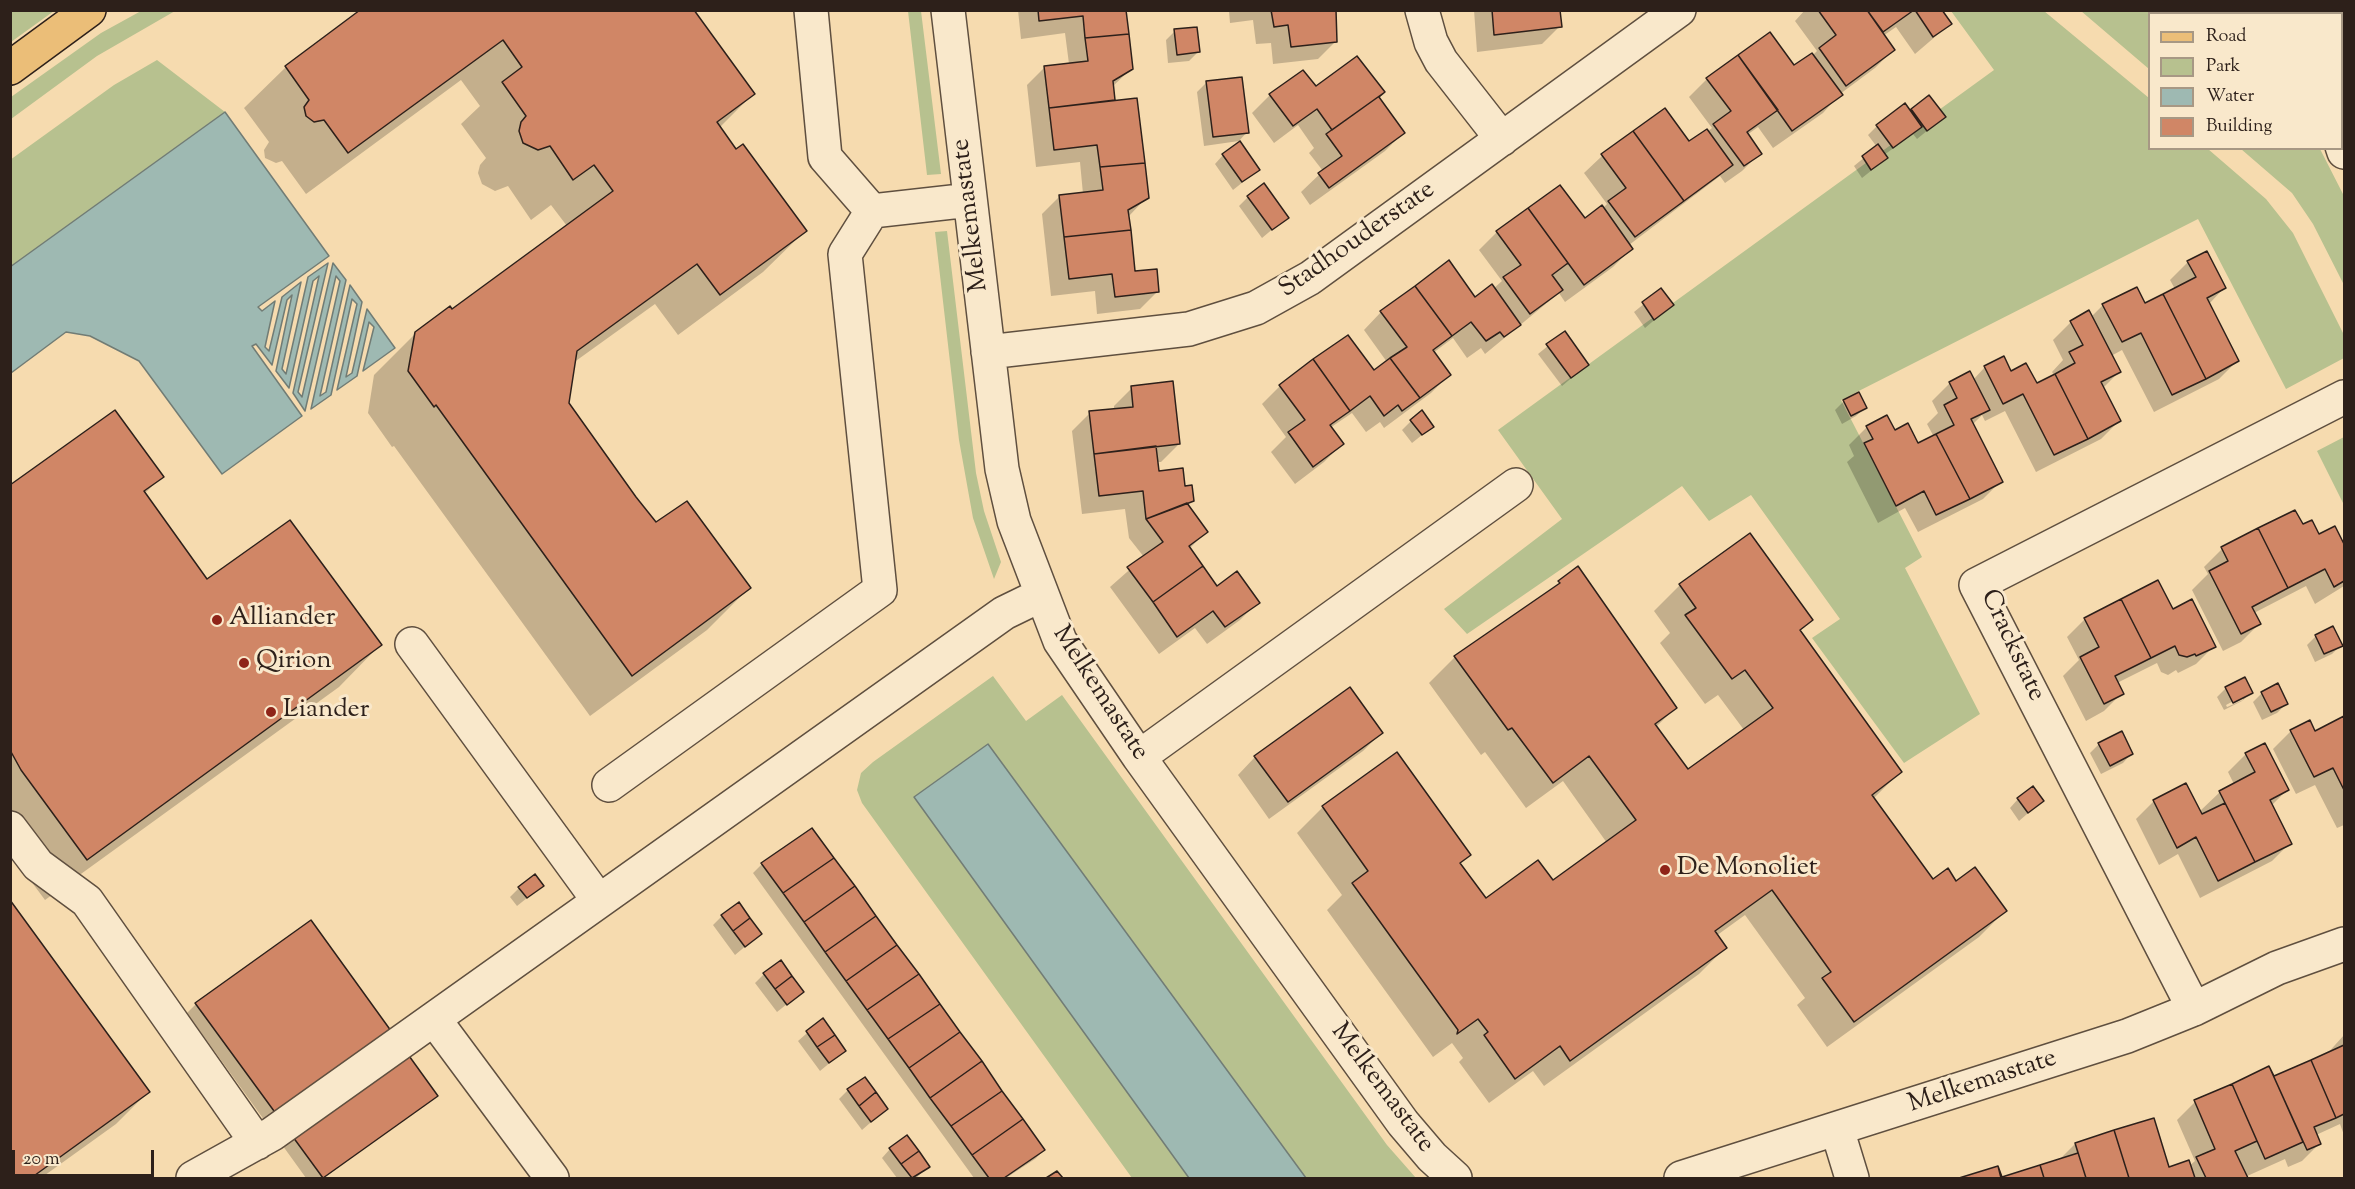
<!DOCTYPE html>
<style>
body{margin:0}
#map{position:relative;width:2355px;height:1189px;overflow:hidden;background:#f6dbaf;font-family:"Sorts Mill Goudy",serif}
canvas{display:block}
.frame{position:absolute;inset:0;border:12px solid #2d201a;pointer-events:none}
.legend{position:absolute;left:2148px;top:12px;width:195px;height:138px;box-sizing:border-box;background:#f9e8cb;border:2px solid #a79884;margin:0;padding:8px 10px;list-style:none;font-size:18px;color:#2d201a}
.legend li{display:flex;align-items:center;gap:12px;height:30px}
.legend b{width:30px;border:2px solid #a79884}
.scale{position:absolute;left:12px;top:1150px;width:142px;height:27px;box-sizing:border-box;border:3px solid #2d201a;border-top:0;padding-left:8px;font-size:18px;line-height:21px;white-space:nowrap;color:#2d201a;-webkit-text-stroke:4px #f9e8cb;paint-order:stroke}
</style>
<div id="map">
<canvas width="2355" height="1189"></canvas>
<div class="frame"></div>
<ul class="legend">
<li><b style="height:8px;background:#ebbe78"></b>Road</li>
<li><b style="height:16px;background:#b7c18f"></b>Park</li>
<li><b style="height:16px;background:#9eb9b2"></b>Water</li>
<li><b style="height:16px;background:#d08666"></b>Building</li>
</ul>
<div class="scale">20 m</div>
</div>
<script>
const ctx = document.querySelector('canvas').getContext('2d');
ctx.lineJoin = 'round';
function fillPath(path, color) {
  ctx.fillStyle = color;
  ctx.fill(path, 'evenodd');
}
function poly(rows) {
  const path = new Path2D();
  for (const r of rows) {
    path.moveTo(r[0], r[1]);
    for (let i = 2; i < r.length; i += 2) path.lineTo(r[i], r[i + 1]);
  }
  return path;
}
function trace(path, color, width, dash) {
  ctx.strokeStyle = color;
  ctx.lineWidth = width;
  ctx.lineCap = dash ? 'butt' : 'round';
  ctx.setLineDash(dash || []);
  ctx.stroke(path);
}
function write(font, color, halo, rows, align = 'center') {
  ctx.font = font + ' "Sorts Mill Goudy",serif';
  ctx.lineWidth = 6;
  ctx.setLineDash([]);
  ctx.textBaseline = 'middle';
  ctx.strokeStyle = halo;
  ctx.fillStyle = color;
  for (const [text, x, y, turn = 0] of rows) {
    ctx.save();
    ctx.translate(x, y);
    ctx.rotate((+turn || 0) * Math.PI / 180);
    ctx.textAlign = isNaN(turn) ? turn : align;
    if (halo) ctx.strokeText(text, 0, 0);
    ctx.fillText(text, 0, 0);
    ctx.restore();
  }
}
const green = poly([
 [11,10,54,10,54,11,11,42],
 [141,11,175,11,97,56,11,119,11,97,101,33],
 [908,11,921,11,941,174,927,175],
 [1951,11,2044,11,2149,98,2150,148,2208,149,2266,199,2293,233,2344,335,2344,358,2286,389,2198,219,1841,400,1922,557,1905,568,1980,714,1904,763,1812,638,1840,619,1751,495,1709,521,1682,486,1467,634,1444,609,1562,519,1498,430,1994,70],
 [2259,11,2260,13,2150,14,2149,69,2081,11],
 [157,60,225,112,11,267,10,160,114,85],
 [2241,149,2320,149,2344,196,2344,285,2313,224,2292,193],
 [947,231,976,473,984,511,1001,562,994,579,973,518,959,440,935,232],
 [2344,437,2344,505,2317,451],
 [993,676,1026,721,1062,695,1387,1145,1416,1178,1306,1178,988,744,914,797,1189,1178,1132,1178,862,803,857,790,861,773,873,762]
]);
const water = poly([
 [225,112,329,256,258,307,262,311,275,301,265,347,269,351,282,297,301,282,282,369,286,374,308,277,328,263,298,392,302,397,333,263,346,280,320,396,326,392,350,285,362,302,346,377,352,373,367,309,395,348,363,371,374,327,369,322,357,376,337,390,357,304,352,299,331,395,311,409,340,281,336,276,305,411,293,393,319,276,313,281,289,388,276,371,292,295,287,300,272,365,256,344,252,346,302,416,222,474,139,361,90,336,66,332,11,373,10,267,225,112],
 [988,744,1306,1178,1189,1178,914,797,988,744]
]);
const shadow = poly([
 [692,10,753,94,719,128,805,231,763,272,678,335,655,304,573,363,567,403,656,524,749,588,707,630,590,716,394,446,392,447,368,413,374,375,416,333,452,311,567,226,551,205,531,220,508,186,495,191,482,184,478,173,480,165,486,158,461,124,480,106,461,80,306,194,282,161,276,163,265,158,264,150,269,142,244,108,286,67],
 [1018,10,1103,10,1132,68,1112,87,1114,102,1147,197,1129,216,1134,272,1158,291,1140,309,1097,314,1095,291,1051,296,1042,214,1060,196,1083,194,1080,162,1036,167,1027,85,1045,67,1069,64,1065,33,1021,39],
 [1335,10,1336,41,1318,59,1273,64,1271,43,1256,44,1253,20,1230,23,1229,11],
 [1474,10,1558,10,1560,26,1542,44,1477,52],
 [1805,10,1940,10,1950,24,1915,54,1896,27,1883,36,1893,50,1875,68,1840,94,1823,113,1773,148,1758,127,1747,135,1760,153,1742,171,1725,183,1720,176,1629,245,1631,249,1613,267,1565,302,1559,293,1485,354,1481,348,1467,358,1453,338,1433,353,1449,375,1431,393,1384,428,1380,422,1366,432,1352,413,1330,428,1342,444,1324,462,1295,484,1271,452,1286,437,1262,404,1280,386,1348,337,1373,372,1387,362,1364,330,1381,312,1475,299,1493,289,1502,281,1479,250,1497,232,1560,187,1584,220,1602,209,1607,204,1584,173,1602,156,1689,143,1707,132,1712,128,1689,97,1707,79,1794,67,1812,56,1817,51,1795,21],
 [1175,31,1198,52,1189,61,1168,63,1166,40],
 [1303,72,1315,88,1378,98,1403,133,1385,151,1310,205,1301,192,1323,171,1309,153,1314,148,1298,125,1274,143,1252,113,1270,95],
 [1206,83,1247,132,1239,141,1204,146,1197,92],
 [1929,97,1944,117,1917,139,1913,134,1884,155,1886,158,1877,166,1862,178,1854,166,1877,147,1868,135,1877,126,1910,112],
 [1223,155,1258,170,1233,190,1215,164],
 [1248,197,1287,217,1262,238,1239,206],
 [2188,262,2224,288,2209,304,2237,361,2219,379,2154,412,2122,350,2111,356,2119,372,2103,388,2119,421,2101,439,2036,472,2005,411,1985,421,1982,415,1972,425,2001,481,1983,499,1918,532,1905,508,1878,523,1847,462,1854,456,1849,445,1867,427,1894,432,1918,445,1934,437,1927,424,1938,413,1932,401,1950,383,1973,380,1985,367,2010,373,2036,385,2055,376,2052,372,2063,360,2053,340,2071,322,2091,317,2103,305,2144,305,2175,289,2170,280],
 [1661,290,1672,305,1645,328,1634,312],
 [1564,333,1587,365,1562,386,1538,354],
 [1132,388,1179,444,1161,462,1156,462,1158,473,1184,488,1192,500,1187,505,1206,532,1189,549,1217,588,1258,602,1240,620,1207,644,1195,628,1159,654,1110,587,1144,557,1129,538,1125,509,1082,514,1072,431,1090,413,1114,410,1114,406],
 [1844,401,1865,408,1856,416,1842,424,1835,410],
 [1411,421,1432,427,1412,443,1402,430],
 [162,477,144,494,207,581,380,645,339,687,45,900,10,853,10,488],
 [2335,528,2344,547,2344,586,2315,604,2306,586,2254,613,2259,624,2241,642,2223,651,2192,590,2208,574,2204,567,2222,549,2319,536],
 [1578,569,1675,708,1656,727,1687,771,1744,730,1718,695,1705,704,1660,643,1670,633,1654,611,1680,585,1811,620,1799,632,1900,772,1873,799,1933,881,1956,883,2005,911,1979,937,1827,1047,1797,1005,1805,998,1745,915,1716,936,1725,948,1699,974,1544,1086,1533,1071,1489,1103,1459,1062,1463,1058,1452,1043,1433,1057,1327,910,1342,895,1297,833,1323,807,1396,754,1469,854,1459,864,1485,900,1552,883,1607,843,1563,781,1526,808,1485,752,1481,755,1429,683,1455,657,1549,592],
 [2172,611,2214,646,2196,664,2178,673,2176,670,2168,675,2161,672,2157,663,2117,683,2122,693,2104,711,2086,721,2063,676,2079,660,2067,637,2085,619],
 [2316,636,2341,645,2332,654,2315,662,2307,645],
 [2277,685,2286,704,2277,713,2262,720,2253,702,2262,693],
 [2226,688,2251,693,2242,701,2224,710,2217,697],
 [2243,696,2243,700,2227,707,2226,705],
 [2344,717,2344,825,2337,828,2315,785,2296,794,2273,749,2291,731,2309,722,2314,733],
 [1381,733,1363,751,1269,819,1238,775,1255,757],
 [2099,744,2131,754,2123,763,2101,774,2090,753],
 [2246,754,2287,790,2271,806,2290,843,2272,861,2200,898,2178,854,2159,865,2136,819,2154,801,2199,812,2220,792,2234,784,2228,772],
 [2018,799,2042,801,2019,821,2010,808],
 [762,864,1044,1150,1035,1159,1006,1178,974,1178,753,873],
 [542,886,517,906,510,897,519,888],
 [10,902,148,1092,116,1124,41,1178,10,1178],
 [722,916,760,934,735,955,713,925],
 [764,974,802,992,777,1012,755,983],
 [196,1004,436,1096,324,1178,306,1178,187,1013],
 [822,1020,844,1051,820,1071,798,1041],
 [2344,1035,2344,1135,2340,1124,2316,1135,2320,1143,2302,1161,2288,1167,2285,1159,2245,1177,2246,1178,2001,1178,2059,1160,2075,1144,2153,1119,2169,1168,2189,1166,2195,1161,2177,1120,2195,1102,2269,1068,2274,1078,2326,1055],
 [848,1090,886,1109,862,1130,839,1099],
 [890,1149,928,1167,916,1178,897,1178,882,1158]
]);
const building = poly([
 [360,10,694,10,755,94,717,122,736,149,743,144,807,231,720,295,697,264,577,351,569,403,636,497,656,522,687,501,751,588,632,676,436,405,434,407,408,371,415,332,450,306,452,309,613,191,594,165,573,180,550,146,538,150,523,143,519,131,521,122,526,116,502,82,522,67,503,40,348,153,324,120,314,122,306,116,304,107,309,100,285,66,360,10],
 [1038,10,1126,10,1129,34,1085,38,1083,16,1039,21,1038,10],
 [1271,10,1336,10,1337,42,1291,47,1288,25,1274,27,1271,10],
 [1492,10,1560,10,1562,27,1494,35,1492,10],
 [1818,10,1867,10,1895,50,1846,86,1819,48,1836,35,1818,10],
 [1867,10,1914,10,1883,32,1867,10],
 [1915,10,1942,10,1952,24,1933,37,1915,10],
 [1197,27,1200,52,1177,55,1174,29,1197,27],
 [1770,32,1794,65,1812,53,1843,95,1792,131,1738,55,1770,32],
 [1129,34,1133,69,1113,81,1115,100,1049,108,1044,66,1088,61,1085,38,1129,34],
 [1738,55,1778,110,1747,132,1762,154,1744,166,1713,124,1731,111,1706,78,1738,55],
 [1357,56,1385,92,1332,130,1317,109,1293,126,1269,94,1303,70,1316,86,1357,56],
 [1242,77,1249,133,1213,137,1206,81,1242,77],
 [1385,92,1379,97,1405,133,1329,188,1318,173,1342,156,1326,134,1385,92],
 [1929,95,1946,117,1927,131,1911,109,1929,95],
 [1137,98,1145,163,1100,167,1097,145,1054,150,1049,108,1137,98],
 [1905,103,1922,127,1893,148,1876,125,1905,103],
 [1665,108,1689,141,1707,129,1733,165,1684,201,1633,131,1665,108],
 [1633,131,1684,201,1635,237,1608,201,1626,188,1601,154,1633,131],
 [1240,141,1260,170,1242,182,1222,154,1240,141],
 [1878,144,1888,158,1871,170,1862,156,1878,144],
 [1145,163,1149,198,1128,210,1131,230,1064,237,1059,195,1103,190,1100,167,1145,163],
 [1264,183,1289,218,1272,230,1247,196,1264,183],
 [1560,185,1585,218,1602,205,1633,249,1584,285,1528,208,1560,185],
 [1528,208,1568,263,1552,275,1563,290,1530,314,1503,277,1521,265,1496,231,1528,208],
 [1131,230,1135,271,1157,269,1159,292,1115,297,1112,274,1069,279,1064,237,1131,230],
 [2207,251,2226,288,2207,298,2239,361,2206,379,2163,294,2196,277,2187,261,2207,251],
 [1449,260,1475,297,1492,284,1521,325,1504,337,1500,332,1486,341,1471,322,1452,336,1415,286,1449,260],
 [1415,286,1452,336,1433,350,1451,375,1420,398,1390,358,1407,347,1380,311,1415,286],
 [2137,287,2145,303,2163,294,2206,379,2172,395,2141,333,2122,342,2102,304,2137,287],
 [1661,288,1674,305,1654,320,1642,302,1661,288],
 [2089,310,2121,372,2101,382,2121,421,2088,439,2055,374,2075,363,2069,352,2083,345,2070,321,2089,310],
 [1565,331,1589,365,1571,378,1546,344,1565,331],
 [1348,335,1374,370,1390,358,1420,398,1402,411,1398,405,1384,416,1370,396,1350,411,1313,359,1348,335],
 [2004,356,2011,371,2026,363,2037,383,2055,374,2088,439,2054,455,2023,394,2003,404,1984,366,2004,356],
 [1313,359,1350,411,1330,425,1344,444,1313,467,1288,432,1305,420,1279,385,1313,359],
 [1970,371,1990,410,1971,419,2003,482,1970,499,1936,434,1954,425,1944,405,1957,398,1949,382,1970,371],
 [1173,381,1180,444,1094,454,1089,411,1133,407,1131,386,1173,381],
 [1859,392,1867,408,1851,416,1843,400,1859,392],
 [115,410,164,477,144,491,207,579,290,520,382,645,87,860,21,770,10,750,10,485,115,410],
 [1422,410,1434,427,1422,435,1410,420,1422,410],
 [1887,415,1895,430,1908,423,1918,443,1936,434,1970,499,1936,515,1924,491,1896,506,1864,443,1873,439,1866,426,1887,415],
 [1156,446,1159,471,1183,468,1185,486,1192,485,1194,501,1146,519,1143,491,1099,496,1094,454,1156,446],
 [1187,503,1208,532,1189,546,1203,566,1153,602,1127,567,1163,542,1146,519,1187,503],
 [2295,510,2303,524,2312,520,2319,534,2335,526,2344,544,2344,581,2334,587,2325,569,2288,588,2258,528,2295,510],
 [2258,528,2288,588,2252,607,2261,624,2241,634,2209,571,2228,561,2221,547,2258,528],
 [1750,533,1813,620,1800,630,1902,772,1872,795,1933,879,1948,868,1956,881,1975,867,2007,911,1854,1022,1822,978,1831,972,1772,890,1715,931,1727,948,1570,1061,1560,1046,1515,1079,1484,1035,1488,1032,1478,1019,1457,1034,1458,1030,1352,883,1368,871,1322,806,1397,752,1471,855,1460,863,1486,898,1538,860,1553,880,1636,820,1589,756,1553,783,1512,728,1508,730,1454,656,1560,583,1558,581,1578,566,1677,708,1655,724,1688,769,1773,708,1745,670,1732,679,1685,615,1696,608,1679,584,1750,533],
 [1203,566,1217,586,1237,571,1260,603,1225,627,1213,611,1177,637,1153,602,1203,566],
 [2158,580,2173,609,2192,599,2216,647,2196,656,2195,654,2187,657,2179,655,2175,646,2151,658,2121,599,2158,580],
 [2121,599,2151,658,2115,676,2124,694,2104,704,2080,657,2099,647,2084,618,2121,599],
 [2333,626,2343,646,2324,654,2315,635,2333,626],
 [2245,677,2253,693,2233,703,2225,687,2245,677],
 [2278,683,2288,704,2271,712,2261,692,2278,683],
 [1350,687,1383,733,1288,802,1254,756,1350,687],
 [2344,716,2344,790,2333,768,2314,777,2290,730,2310,720,2315,731,2344,716],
 [2122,731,2133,754,2110,766,2098,743,2122,731],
 [2265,743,2289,790,2270,800,2292,844,2255,862,2219,791,2255,772,2245,753,2265,743],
 [2186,783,2202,814,2225,803,2255,862,2218,881,2196,837,2177,848,2153,800,2186,783],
 [2033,786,2044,801,2028,813,2017,798,2033,786],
 [812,828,834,858,783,893,761,863,812,828],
 [834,858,855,886,804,922,783,893,834,858],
 [535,874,544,886,527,898,518,887,535,874],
 [855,886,876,916,825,952,804,922,855,886],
 [10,900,150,1092,31,1178,10,1178,10,900],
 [739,902,750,918,733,931,721,915,739,902],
 [876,916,897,945,846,981,825,952,876,916],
 [750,918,762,934,745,947,733,931,750,918],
 [311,920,438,1096,323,1178,195,1003,311,920],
 [897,945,919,974,867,1010,846,981,897,945],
 [781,960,792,976,775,989,763,973,781,960],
 [919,974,940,1004,888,1039,867,1010,919,974],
 [792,976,804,992,787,1005,775,989,792,976],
 [940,1004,960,1032,909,1068,888,1039,940,1004],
 [823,1018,835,1035,817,1047,806,1031,823,1018],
 [960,1032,982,1061,930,1098,909,1068,960,1032],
 [835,1035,846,1051,829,1063,817,1047,835,1035],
 [2344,1045,2344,1114,2336,1118,2311,1060,2344,1045],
 [2311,1060,2336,1118,2314,1127,2321,1144,2307,1150,2269,1066,2274,1076,2311,1060],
 [982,1061,1002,1091,951,1126,930,1098,982,1061],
 [2269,1066,2303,1142,2265,1159,2232,1084,2269,1066],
 [865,1077,876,1092,859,1106,847,1089,865,1077],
 [2232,1084,2257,1141,2235,1151,2248,1178,2206,1178,2196,1157,2215,1149,2194,1100,2232,1084],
 [1002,1091,1023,1119,972,1155,951,1126,1002,1091],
 [876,1092,888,1109,871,1122,859,1106,876,1092],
 [2154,1118,2169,1167,2189,1160,2195,1178,2129,1178,2114,1130,2154,1118],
 [1023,1119,1045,1150,1004,1178,989,1178,972,1155,1023,1119],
 [2114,1130,2129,1178,2086,1178,2075,1143,2114,1130],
 [907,1135,919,1151,901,1164,889,1148,907,1135],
 [2075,1143,2086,1178,2044,1178,2040,1165,2078,1153,2075,1143],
 [919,1151,930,1167,912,1178,901,1164,919,1151],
 [2040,1165,2044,1178,2001,1178,1998,1166,2002,1177,2040,1165],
 [1998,1166,2001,1178,1959,1178,1998,1166],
 [1057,1171,1063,1178,1046,1178,1057,1171]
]);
const minor = poly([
 [811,10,825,157,872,211],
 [948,10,1002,469,1014,521,1060,641,1139,757,1403,1123,1432,1157,1455,1178],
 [1422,10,1431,42,1441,61,1502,139],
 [2280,10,2280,14],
 [2342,146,2344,152],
 [872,211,970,200],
 [988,352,1189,329,1256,308,1310,278,1679,10],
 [412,644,599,901],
 [1139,757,1516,485],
 [609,785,880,590,845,254,872,211],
 [10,828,38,865,87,901,257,1143],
 [2194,1009,1976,585,2344,397],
 [434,1019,552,1178],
 [1837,1129,1852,1178],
 [193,1178,272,1134,1004,613,1041,595],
 [1681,1178,2127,1036,2194,1009,2277,968,2344,944]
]);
const major = poly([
 [10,68,89,10]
]);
const markers = [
 [217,620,6,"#8f2418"],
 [244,663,6,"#8f2418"],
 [271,712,6,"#8f2418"],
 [1665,870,6,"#8f2418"]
];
const streetNames = [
 ["Melkemastate",972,215,-97],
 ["Stadhouderstate",1358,241,-35],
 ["Crackstate",2011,646,65],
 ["Melkemastate",1099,694,57],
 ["Melkemastate",1983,1083,-18],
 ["Melkemastate",1381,1089,53]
];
const poiNames = [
 ["Alliander",229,620],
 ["Qirion",256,663],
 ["Liander",283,712],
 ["De Monoliet",1677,870]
];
fillPath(green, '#b7c18f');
fillPath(water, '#9eb9b2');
trace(water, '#717c75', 1.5);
fillPath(shadow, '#0003');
fillPath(building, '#d08666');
trace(building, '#2d201a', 1.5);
trace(minor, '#5f4f3f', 36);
trace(major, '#2d201a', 36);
trace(minor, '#f9e8cb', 33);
trace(major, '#ebbe78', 33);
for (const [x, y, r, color] of markers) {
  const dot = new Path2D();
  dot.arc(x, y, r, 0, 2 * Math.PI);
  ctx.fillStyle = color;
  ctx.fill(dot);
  trace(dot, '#f9e8cb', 2);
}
write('26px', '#2d201a', '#f9e8cb', streetNames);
write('26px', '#2d201a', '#f9e8cb', poiNames, 'left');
</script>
